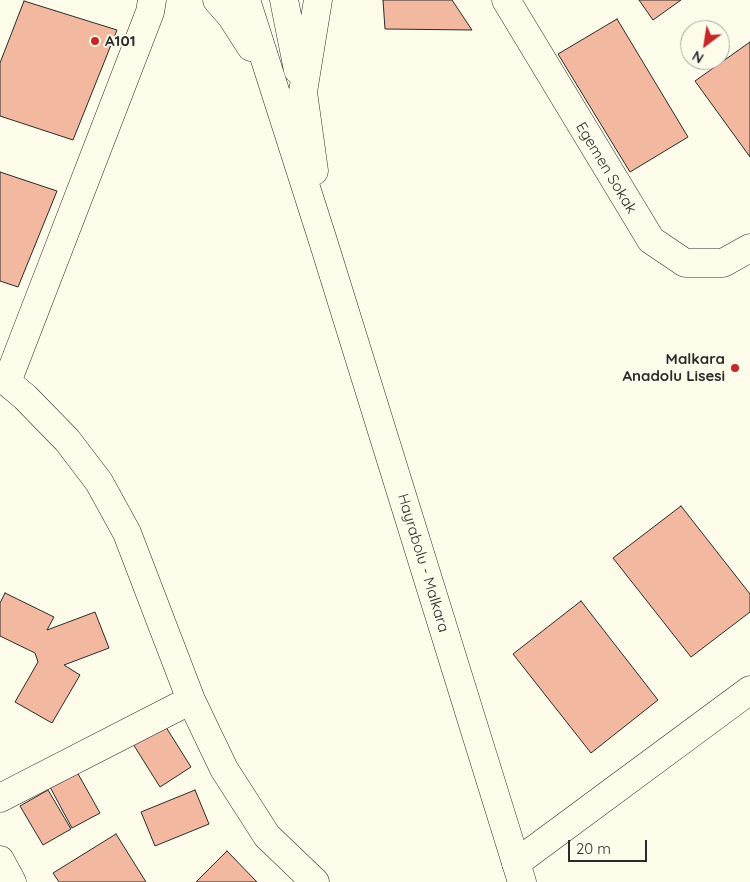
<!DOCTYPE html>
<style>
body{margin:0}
#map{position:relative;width:750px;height:882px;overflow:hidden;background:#fdfbea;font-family:Quicksand,sans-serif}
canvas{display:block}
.north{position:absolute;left:680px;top:20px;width:50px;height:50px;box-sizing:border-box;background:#fdfbea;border:1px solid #a9a89e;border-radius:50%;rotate:211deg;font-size:14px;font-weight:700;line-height:20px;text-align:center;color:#2b2b2b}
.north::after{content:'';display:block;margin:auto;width:18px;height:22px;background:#c62828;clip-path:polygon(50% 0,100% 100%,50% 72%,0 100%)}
.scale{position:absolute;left:568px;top:840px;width:79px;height:22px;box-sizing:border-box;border:2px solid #2b2b2b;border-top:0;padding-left:6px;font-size:15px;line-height:18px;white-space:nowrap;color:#2b2b2b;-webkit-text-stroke:4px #fdfbea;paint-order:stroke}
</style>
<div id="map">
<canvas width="750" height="882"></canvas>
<div class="north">N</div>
<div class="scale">20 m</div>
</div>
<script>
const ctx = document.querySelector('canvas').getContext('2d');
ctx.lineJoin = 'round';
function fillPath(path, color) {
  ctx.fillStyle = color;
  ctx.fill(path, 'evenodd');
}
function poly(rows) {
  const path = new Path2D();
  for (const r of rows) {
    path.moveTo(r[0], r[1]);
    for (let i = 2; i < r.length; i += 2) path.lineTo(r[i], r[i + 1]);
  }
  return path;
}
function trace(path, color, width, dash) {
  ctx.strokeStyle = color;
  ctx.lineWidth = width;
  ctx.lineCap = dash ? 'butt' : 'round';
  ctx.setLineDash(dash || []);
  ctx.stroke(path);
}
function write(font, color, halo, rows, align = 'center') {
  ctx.font = font + ' Quicksand,sans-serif';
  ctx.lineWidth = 4;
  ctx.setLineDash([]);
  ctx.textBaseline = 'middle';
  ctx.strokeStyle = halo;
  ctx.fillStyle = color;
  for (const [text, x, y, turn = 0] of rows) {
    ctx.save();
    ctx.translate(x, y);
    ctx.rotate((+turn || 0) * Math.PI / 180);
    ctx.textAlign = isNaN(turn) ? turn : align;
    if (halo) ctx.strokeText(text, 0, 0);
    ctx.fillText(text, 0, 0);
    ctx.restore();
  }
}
const building = poly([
 [383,0,452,0,472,30,385,29,383,0],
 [639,0,681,0,653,20,639,0],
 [24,1,117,30,73,140,0,116,0,63,24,1],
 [617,19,688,137,630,172,558,54,617,19],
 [750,42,750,157,695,81,750,42],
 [0,172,57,191,18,287,0,281,0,172],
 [681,506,750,594,750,612,691,657,613,558,681,506],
 [5,593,54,617,47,630,95,612,109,648,64,665,80,675,52,723,15,702,38,662,35,653,0,636,0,603,5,593],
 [581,601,658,700,591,753,513,654,581,601],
 [164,724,191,767,160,787,133,744,164,724],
 [77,772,100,813,72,828,50,787,77,772],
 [48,790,71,829,43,845,20,806,48,790],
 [195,790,209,824,155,846,141,812,195,790],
 [116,834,146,882,59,882,53,873,116,834],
 [227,851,257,882,196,882,227,851]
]);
const minor = poly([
 [506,0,651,240,685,263,723,263,750,248],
 [0,376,25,397,67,440,99,482,127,533,191,700,224,769,267,836,315,882],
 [7,382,150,12,152,0],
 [0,798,191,700],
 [0,860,12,882],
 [516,863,750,690]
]);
const major = poly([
 [217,0,231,16,251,47],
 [246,0,324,244,522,882],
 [284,0,298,70],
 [314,171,303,92,318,0]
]);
const markers = [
 [95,41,5,"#c62828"],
 [735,368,5,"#c62828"]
];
const poiNames = [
 ["A101",105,41],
 ["Malkara",725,359,"right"],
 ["Anadolu Lisesi",725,376,"right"]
];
const streetNames = [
 ["Egemen Sokak",606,168,59],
 ["Hayrabolu - Malkara",423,563,73]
];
fillPath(building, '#f2b8a0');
trace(building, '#2b2b2b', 1);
trace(minor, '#2b2b2b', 29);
trace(major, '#2b2b2b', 29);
trace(minor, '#fdfbea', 28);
trace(major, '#fdfbea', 28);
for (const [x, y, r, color] of markers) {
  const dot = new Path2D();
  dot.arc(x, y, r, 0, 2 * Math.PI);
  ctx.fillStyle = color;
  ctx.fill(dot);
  trace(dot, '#fdfbea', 2);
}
write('bold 15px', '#2b2b2b', '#fdfbea', poiNames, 'left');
write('15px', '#2b2b2b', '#fdfbea', streetNames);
</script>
